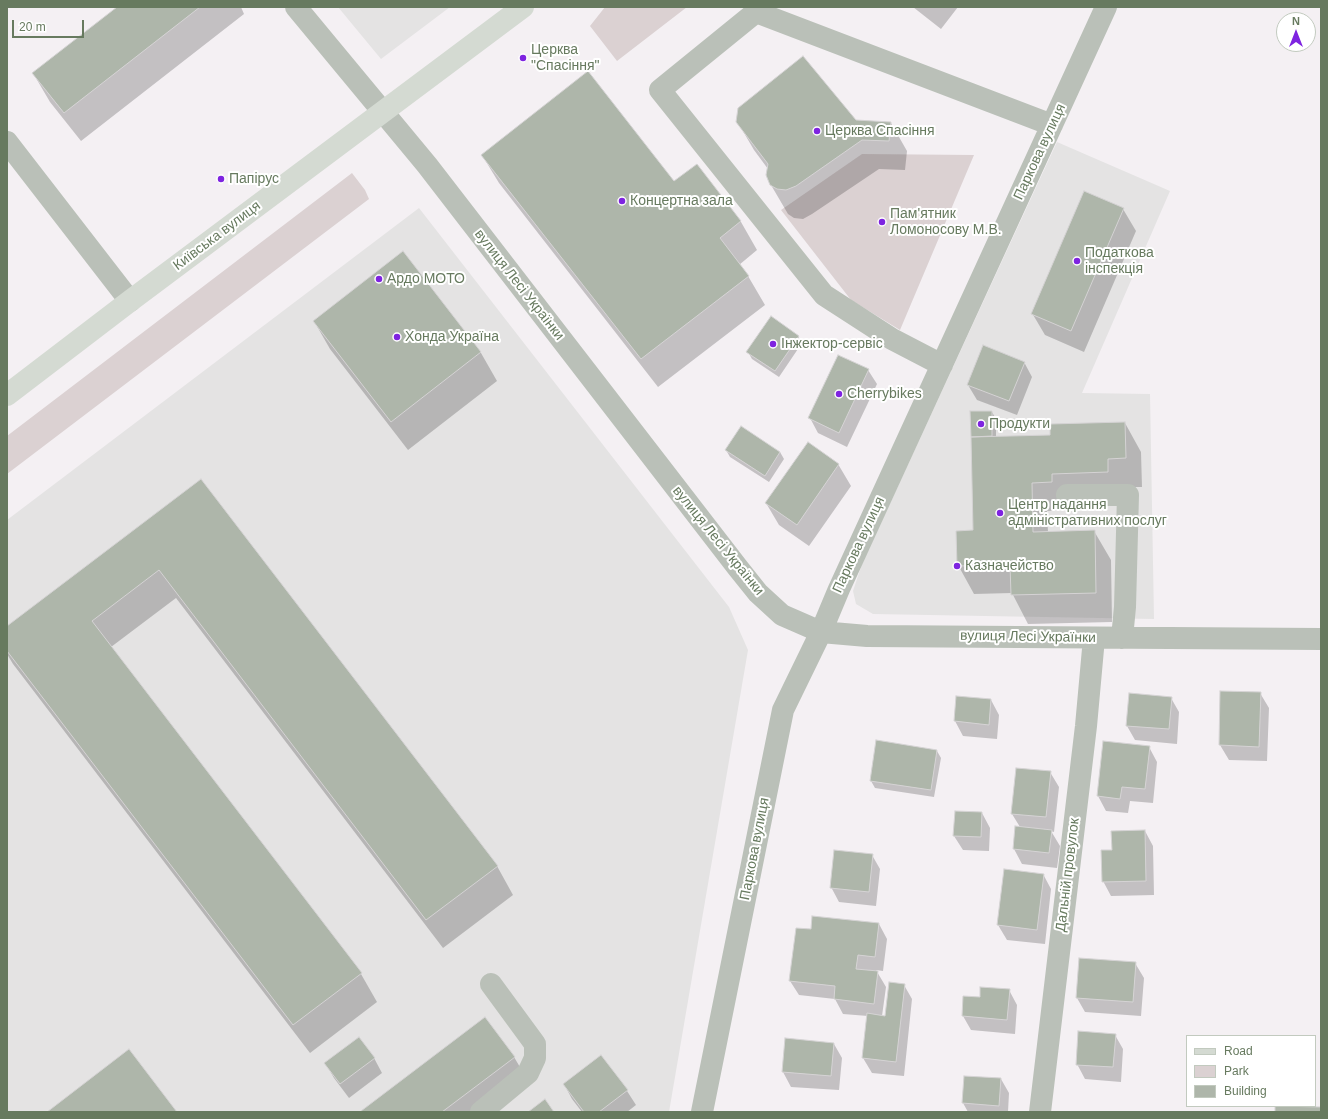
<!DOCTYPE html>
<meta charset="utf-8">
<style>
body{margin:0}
#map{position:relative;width:1328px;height:1119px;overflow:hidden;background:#f4f0f3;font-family:Helvetica,sans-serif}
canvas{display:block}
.frame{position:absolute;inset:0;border:8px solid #677a5f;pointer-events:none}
.legend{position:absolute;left:1186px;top:1035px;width:130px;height:72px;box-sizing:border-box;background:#fff;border:1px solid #c2cabf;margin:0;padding:5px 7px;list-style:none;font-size:12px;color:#677a5f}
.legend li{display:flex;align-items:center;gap:8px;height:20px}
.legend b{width:20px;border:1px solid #c2cabf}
.north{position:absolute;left:1276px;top:12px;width:40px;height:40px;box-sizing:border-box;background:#fff;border:1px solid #c2cabf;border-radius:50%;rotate:0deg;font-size:11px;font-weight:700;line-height:16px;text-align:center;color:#677a5f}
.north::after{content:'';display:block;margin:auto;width:14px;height:18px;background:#7e23e0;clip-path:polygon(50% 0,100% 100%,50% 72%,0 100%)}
.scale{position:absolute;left:12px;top:20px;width:72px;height:18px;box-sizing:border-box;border:2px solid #677a5f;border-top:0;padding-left:5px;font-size:12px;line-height:14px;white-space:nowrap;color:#677a5f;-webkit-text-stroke:3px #fff;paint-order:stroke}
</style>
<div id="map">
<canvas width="1328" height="1119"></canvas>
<div class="frame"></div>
<ul class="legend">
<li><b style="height:5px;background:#d4dad2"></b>Road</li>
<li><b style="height:11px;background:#dbd1d2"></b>Park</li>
<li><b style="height:11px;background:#aeb6aa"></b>Building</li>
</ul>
<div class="north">N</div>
<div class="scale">20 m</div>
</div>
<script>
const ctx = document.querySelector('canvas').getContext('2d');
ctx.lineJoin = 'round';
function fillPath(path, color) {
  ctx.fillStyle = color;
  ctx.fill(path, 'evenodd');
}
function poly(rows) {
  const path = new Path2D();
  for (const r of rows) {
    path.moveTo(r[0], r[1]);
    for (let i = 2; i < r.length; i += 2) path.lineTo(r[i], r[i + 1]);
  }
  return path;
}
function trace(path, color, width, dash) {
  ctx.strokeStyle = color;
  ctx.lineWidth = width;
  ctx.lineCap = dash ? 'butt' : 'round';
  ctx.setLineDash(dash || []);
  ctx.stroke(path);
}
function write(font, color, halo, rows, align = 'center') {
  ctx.font = font + ' Helvetica,sans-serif';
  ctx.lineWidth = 4;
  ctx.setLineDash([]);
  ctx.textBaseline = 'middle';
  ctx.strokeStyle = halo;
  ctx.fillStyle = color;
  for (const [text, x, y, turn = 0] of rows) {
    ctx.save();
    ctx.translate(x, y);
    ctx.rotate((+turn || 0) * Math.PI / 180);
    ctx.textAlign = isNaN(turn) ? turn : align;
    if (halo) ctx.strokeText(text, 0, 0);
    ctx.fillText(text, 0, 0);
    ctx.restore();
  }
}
const built = poly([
 [338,7,450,7,381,59],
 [1057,142,1170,191,1082,393,1150,394,1154,619,873,614,856,604,853,591,862,564],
 [419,208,729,607,748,650,669,1112,7,1112,7,520]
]);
const green = poly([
 [605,7,687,7,617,61,590,26],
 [862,154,974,155,900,330,851,300,781,210],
 [352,173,365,190,369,199,7,474,7,436]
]);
const shadow = poly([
 [119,7,241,7,244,14,81,141,50,102,33,73],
 [913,7,958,7,941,29],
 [737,121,855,121,891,123,907,151,905,170,879,169,812,214,803,219,794,218,788,214,771,185,768,169,754,150],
 [482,155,674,183,696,165,741,222,757,250,739,265,748,276,765,305,658,387,499,183],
 [1123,209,1136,231,1084,352,1045,335,1032,313],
 [403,252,481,353,497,381,408,450,330,349,314,321],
 [798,336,802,343,779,377,752,359,748,352],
 [1024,362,1032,377,1017,415,977,400,968,385],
 [868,370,877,384,847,447,818,433,810,418],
 [971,412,992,412,996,419,996,437,1052,436,1125,423,1141,452,1142,487,1124,487,1068,502,1068,510,1047,511,1048,532,1094,531,1111,560,1112,622,1028,624,1012,593,974,594,958,565,974,531],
 [726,450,780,452,784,459,769,482,730,457],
 [838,464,851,486,809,546,779,525,766,503],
 [201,480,497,866,513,895,443,948,176,598,111,647,361,974,377,1002,310,1053,13,664,7,654,7,628],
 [1221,692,1260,693,1269,708,1267,761,1229,760,1220,745],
 [957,697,991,700,999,715,997,739,963,736,955,721],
 [1171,698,1179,712,1177,744,1135,740,1127,726],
 [1104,742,1149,747,1157,762,1153,803,1130,801,1128,813,1106,811,1098,796],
 [937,751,941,758,934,797,875,788,871,781],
 [1050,772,1059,787,1054,832,1051,831,1060,846,1057,868,1022,864,1014,849,1016,827,1020,827,1012,814],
 [982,813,990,828,989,851,963,850,954,836],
 [1145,831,1153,846,1154,895,1111,896,1103,881,1113,851],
 [872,855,880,869,876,906,839,902,831,887],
 [1043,874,1051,889,1045,944,1007,940,998,925],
 [879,924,887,939,883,971,876,970,886,987,882,1016,886,1017,904,985,912,999,904,1076,872,1073,863,1058,868,1016,843,1014,835,999,799,995,790,981,811,930],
 [1135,963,1144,978,1141,1016,1085,1012,1077,998],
 [1009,990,1017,1005,1015,1034,971,1030,963,1016,981,998],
 [1115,1035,1123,1049,1121,1082,1085,1079,1077,1064],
 [834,1044,842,1058,839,1090,791,1087,783,1072],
 [601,1056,627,1091,636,1105,627,1112,582,1112,572,1099,564,1084],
 [514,1057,527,1079,483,1112,362,1112],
 [374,1058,382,1073,349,1098,334,1078,326,1064],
 [1001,1079,1009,1093,1008,1112,968,1112,963,1103]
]);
const building = poly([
 [117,7,200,7,64,113,32,73,117,7],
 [803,56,856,120,891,122,889,141,862,140,796,186,786,190,777,189,770,185,766,175,768,164,736,122,738,108,803,56],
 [588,71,674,181,697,164,741,221,720,238,749,276,641,359,481,155,588,71],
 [1084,191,1124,208,1071,331,1031,314,1084,191],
 [403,251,481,352,391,422,313,321,403,251],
 [771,316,799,336,775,371,746,352,771,316],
 [983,345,1025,362,1009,401,967,385,983,345],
 [838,355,869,369,839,433,808,418,838,355],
 [970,411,992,411,992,436,971,437,970,411],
 [1125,422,1126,458,1108,459,1108,472,1052,474,1052,482,1032,483,1033,532,1095,530,1096,593,1011,595,1010,565,957,566,956,531,973,530,971,437,1050,435,1050,424,1125,422],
 [741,426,780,452,765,476,725,450,741,426],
 [808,442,839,464,797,525,765,503,808,442],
 [201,479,498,866,426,920,159,570,92,621,362,973,293,1025,7,651,7,626,201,479],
 [1220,691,1261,692,1259,747,1219,745,1220,691],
 [1129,693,1172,697,1169,729,1126,726,1129,693],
 [956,696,991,699,989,725,954,721,956,696],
 [876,740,937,750,931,790,870,781,876,740],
 [1103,741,1150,746,1145,789,1122,787,1120,799,1097,796,1103,741],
 [1016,768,1051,771,1046,817,1011,814,1016,768],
 [955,811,982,812,981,837,953,836,955,811],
 [1015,826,1052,830,1049,853,1013,849,1015,826],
 [1145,830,1146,881,1102,882,1101,850,1112,850,1111,831,1145,830],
 [834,850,873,854,869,892,830,888,834,850],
 [1004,869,1044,874,1037,930,997,925,1004,869],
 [812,916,879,923,875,957,858,955,856,969,878,971,874,1004,834,999,835,986,789,981,796,928,811,929,812,916],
 [1079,958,1136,962,1133,1002,1076,998,1079,958],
 [889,982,905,984,896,1062,862,1058,867,1013,885,1016,889,982],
 [980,987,1010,989,1007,1020,962,1016,963,996,980,997,980,987],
 [485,1017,515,1057,442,1112,361,1112,361,1111,485,1017],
 [1078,1031,1116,1034,1113,1067,1076,1065,1078,1031],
 [359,1037,375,1058,340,1084,324,1063,359,1037],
 [785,1038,834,1043,831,1076,782,1072,785,1038],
 [129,1049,177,1112,47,1112,129,1049],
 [601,1055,628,1090,599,1112,584,1112,563,1084,601,1055],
 [964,1076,1001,1078,999,1106,962,1103,964,1076],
 [545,1099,554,1112,528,1112,545,1099],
 [1275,1106,1321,1107,1321,1112,1275,1112,1275,1106]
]);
const minor = poly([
 [296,7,427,165,738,568,758,593,782,615,821,632,867,636,1321,639],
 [7,142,130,301],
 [942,365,892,339,824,295,660,90,756,12,1052,125],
 [1067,495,1128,495,1125,607,1122,638],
 [481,1112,528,1073,535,1058,535,1044,491,984],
 [702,1112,783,710,821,632,839,589,1106,7],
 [1040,1112,1086,726,1094,638]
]);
const major = poly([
 [7,395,130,301,523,7]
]);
const markers = [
 [523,58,4,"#7e23e0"],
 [817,131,4,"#7e23e0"],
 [221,179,4,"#7e23e0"],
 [622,201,4,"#7e23e0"],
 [882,222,4,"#7e23e0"],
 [1077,261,4,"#7e23e0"],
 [379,279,4,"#7e23e0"],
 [397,337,4,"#7e23e0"],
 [773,344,4,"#7e23e0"],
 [839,394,4,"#7e23e0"],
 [981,424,4,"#7e23e0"],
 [1000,513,4,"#7e23e0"],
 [957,566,4,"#7e23e0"]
];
const poiNames = [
 ["Церква",531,50],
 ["\"Спасіння\"",531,66],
 ["Церква Спасіння",825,131],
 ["Папірус",229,179],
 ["Концертна зала",630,201],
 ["Пам'ятник",890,214],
 ["Ломоносову М.В.",890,230],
 ["Податкова",1085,253],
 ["інспекція",1085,269],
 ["Ардо МОТО",387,279],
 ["Хонда Україна",405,337],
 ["Інжектор-сервіс",781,344],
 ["Сherrybikes",847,394],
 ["Продукти",989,424],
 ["Центр надання",1008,505],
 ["адміністративних послуг",1008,521],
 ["Казначейство",965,566]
];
const streetNames = [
 ["Паркова вулиця",1040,152,-65],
 ["Київська вулиця",217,236,-37],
 ["вулиця Лесі Українки",519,285,52],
 ["вулиця Лесі Українки",718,541,51],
 ["Паркова вулиця",859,545,-65],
 ["вулиця Лесі Українки",1028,637,1],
 ["Паркова вулиця",755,849,-79],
 ["Дальній провулок",1068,875,-83]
];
fillPath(built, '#e4e3e3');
fillPath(green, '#dbd1d2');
fillPath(shadow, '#0003');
fillPath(building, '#aeb6aa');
trace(building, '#d5d3d4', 1);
trace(minor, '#bac0b8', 22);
trace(major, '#d4dad2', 22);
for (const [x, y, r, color] of markers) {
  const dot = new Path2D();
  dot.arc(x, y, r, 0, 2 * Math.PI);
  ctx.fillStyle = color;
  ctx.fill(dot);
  trace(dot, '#fff', 1.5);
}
write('14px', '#677a5f', '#fff', poiNames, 'left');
write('14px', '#677a5f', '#fff', streetNames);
</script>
